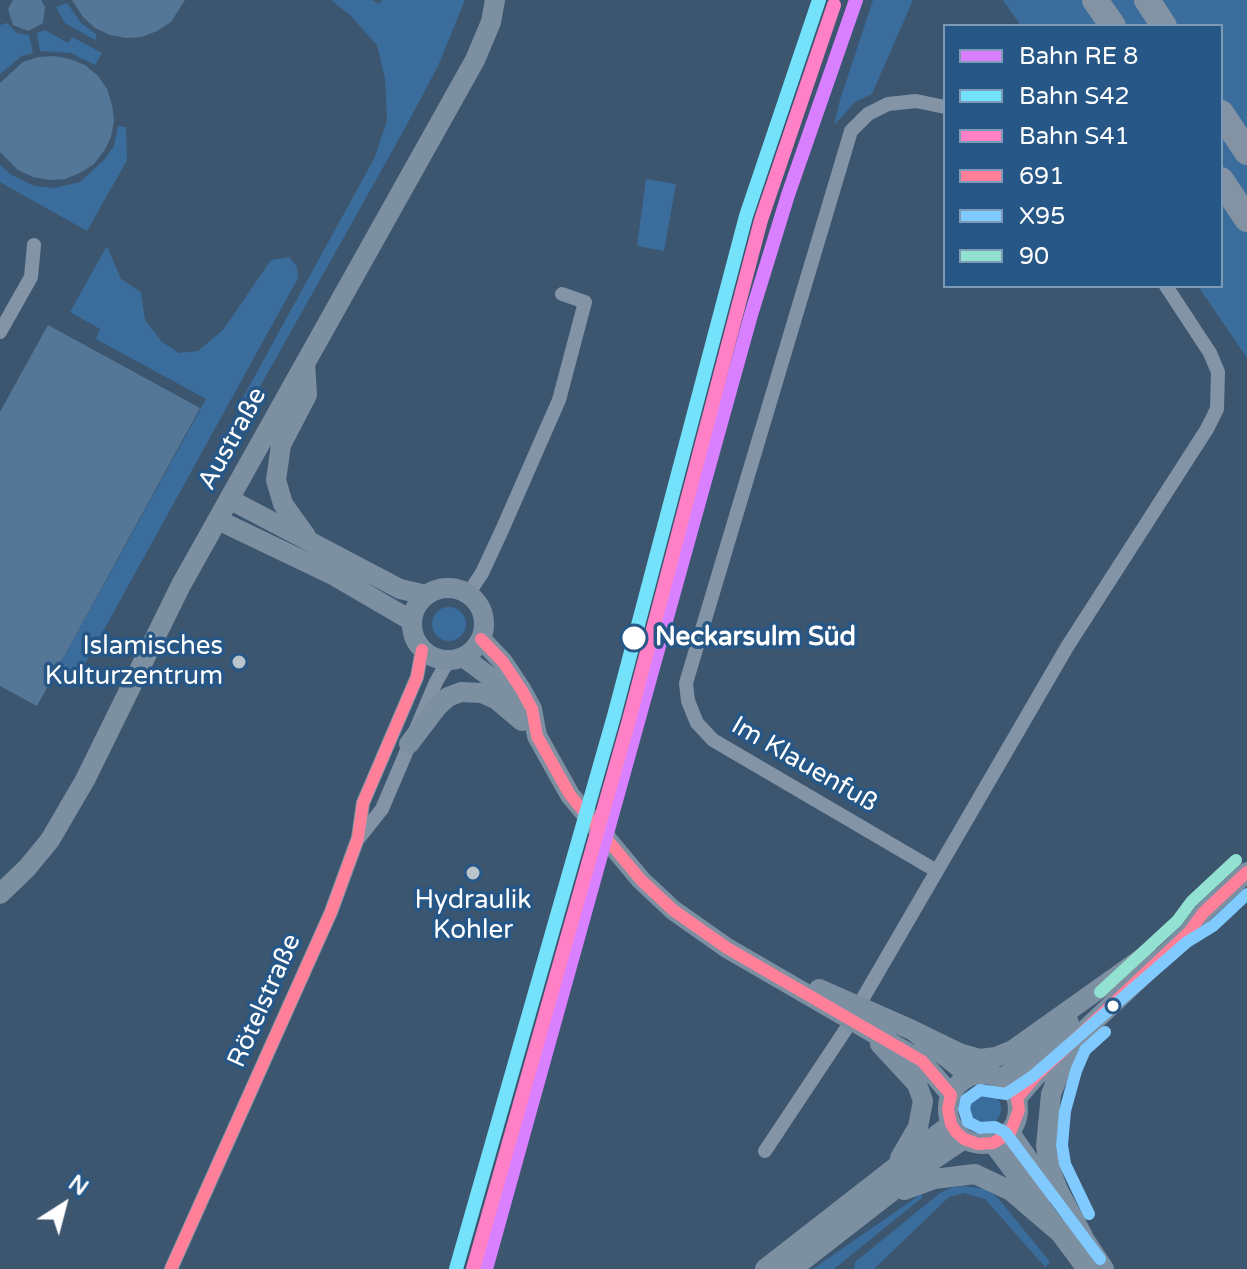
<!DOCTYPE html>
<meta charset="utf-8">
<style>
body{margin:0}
#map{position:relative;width:1247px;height:1269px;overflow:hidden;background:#3c5670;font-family:"Varela Round",sans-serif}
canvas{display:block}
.legend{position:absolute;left:943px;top:24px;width:280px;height:264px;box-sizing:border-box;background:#265786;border:2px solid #7d9ab6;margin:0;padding:10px 14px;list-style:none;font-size:24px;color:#fff}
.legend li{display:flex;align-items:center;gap:16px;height:40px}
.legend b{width:40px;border:2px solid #7d9ab6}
.north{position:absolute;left:24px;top:1165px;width:80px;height:80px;-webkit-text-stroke:6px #265786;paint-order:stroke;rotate:36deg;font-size:22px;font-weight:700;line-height:32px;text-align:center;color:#fff}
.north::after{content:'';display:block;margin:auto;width:28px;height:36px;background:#fff;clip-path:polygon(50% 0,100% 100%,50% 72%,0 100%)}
</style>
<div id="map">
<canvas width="1247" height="1269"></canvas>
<ul class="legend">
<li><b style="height:10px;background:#d880ff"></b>Bahn RE 8</li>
<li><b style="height:10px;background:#73e2fa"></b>Bahn S42</li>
<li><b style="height:10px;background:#ff80c5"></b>Bahn S41</li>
<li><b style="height:10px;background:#ff8098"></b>691</li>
<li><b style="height:10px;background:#80caff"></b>X95</li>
<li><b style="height:10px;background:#93e1d0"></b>90</li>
</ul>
<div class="north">N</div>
</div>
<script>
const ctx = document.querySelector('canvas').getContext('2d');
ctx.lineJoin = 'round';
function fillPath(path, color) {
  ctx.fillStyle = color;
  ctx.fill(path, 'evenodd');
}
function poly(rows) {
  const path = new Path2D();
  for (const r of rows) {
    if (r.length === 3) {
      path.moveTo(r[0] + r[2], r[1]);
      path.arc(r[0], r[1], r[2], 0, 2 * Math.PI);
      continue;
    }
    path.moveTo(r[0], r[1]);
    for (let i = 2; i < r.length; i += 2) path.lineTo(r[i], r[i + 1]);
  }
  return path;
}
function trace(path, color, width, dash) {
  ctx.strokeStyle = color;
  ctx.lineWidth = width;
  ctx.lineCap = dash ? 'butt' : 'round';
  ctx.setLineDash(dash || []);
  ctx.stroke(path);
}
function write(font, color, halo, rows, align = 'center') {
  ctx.font = font + ' "Varela Round",sans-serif';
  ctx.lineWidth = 7;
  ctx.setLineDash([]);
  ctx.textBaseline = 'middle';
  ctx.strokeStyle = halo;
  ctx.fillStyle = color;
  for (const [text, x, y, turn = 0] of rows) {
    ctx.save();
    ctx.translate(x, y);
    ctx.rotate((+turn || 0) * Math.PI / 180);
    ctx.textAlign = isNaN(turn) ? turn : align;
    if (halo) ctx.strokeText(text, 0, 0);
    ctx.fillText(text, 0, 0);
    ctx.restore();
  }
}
const green = poly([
 [331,0,372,0,379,4,382,0,465,0,438,66,404,130,239,424,240,403,375,157,387,120,385,78,377,45,350,15],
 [873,0,913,0,872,94,855,102,834,125,840,100],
 [1003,0,1247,0,1247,358,1198,286,1221,286,1221,26,1021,26],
 [67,3,81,23,97,35,95,40,65,23,56,7],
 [7,23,17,33,29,35,33,53,22,56,0,74,0,25],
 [45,30,68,43,72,37,102,53,95,65,71,53,40,51,37,33],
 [118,126,126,127,127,160,87,231,0,182,0,165,10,174,34,186,54,188,80,182,104,160,114,146],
 [646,179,676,184,664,251,637,246],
 [107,246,121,279,141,292,145,320,162,342,179,353,198,351,223,330,271,260,289,257,297,267,298,278,74,684,53,677,206,399,96,339,100,329,70,312],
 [449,624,17],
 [984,1109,17],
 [964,1186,985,1189,998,1198,1050,1262,1045,1267,985,1199,964,1193,949,1197,874,1269,854,1269,855,1262,940,1193,953,1187],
 [921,1194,923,1197,834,1269,813,1269]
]);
const water = poly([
 [13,0,41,0,45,7,43,23,28,31,13,25,8,9],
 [72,0,185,0,171,22,157,31,142,37,126,38,110,35,95,28,83,17],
 [54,56,70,59,85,65,98,76,107,89,112,105,114,121,111,137,104,151,94,164,80,173,65,179,49,180,33,177,18,170,0,152,0,83,23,62,38,57],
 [48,325,200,408,37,706,0,686,0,412]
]);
const minor = poly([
 [0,332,31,277,34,245],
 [468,594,482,573,502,530,559,400,585,302,562,294],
 [359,838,382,809,436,682,448,661],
 [935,870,713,740,697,723,688,701,686,683,851,131,868,114,888,104,916,101,945,107],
 [859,1005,1067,647,1207,429,1217,409,1218,372,1210,353,1166,286],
 [765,1151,852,1020],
 [171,1269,331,912,358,838,363,803,417,677,422,650]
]);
const secondary = poly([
 [305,363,307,395,281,445,276,480,283,504,306,536],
 [229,499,400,589,426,595],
 [218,520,335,576,412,621],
 [448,624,36],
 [481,639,503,662,521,689,532,709,537,736,570,795,641,880,673,910,727,948,922,1061,951,1095],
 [463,657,497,682,515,708],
 [409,744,438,706,448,697,461,692,482,693,497,700,522,721],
 [0,894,27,868,50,840,85,780,181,585,475,60,491,22,495,0],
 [819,989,912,1030,970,1076],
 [912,1030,959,1053,980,1059,996,1057,1013,1050,1148,954],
 [880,1044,917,1084,923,1101,918,1127,900,1158],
 [1068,1052,1051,1094,1046,1146,1050,1169,1058,1190,1083,1236],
 [983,1109,35],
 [1001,1079,1024,1063,1069,1023],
 [1017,1098,1036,1076,1189,932,1203,913,1247,872],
 [1010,1133,1051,1192],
 [993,1143,1087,1269],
 [904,1190,934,1179,975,1174,1011,1191,1060,1233],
 [1077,1228,1104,1269],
 [765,1269,951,1124],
 [792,1269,927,1164,964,1139]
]);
const motorway = poly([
 [1095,0,1113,26],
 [1147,0,1164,26],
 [1221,113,1247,152],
 [1221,180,1247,219]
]);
const bus1 = poly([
 [481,639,503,662,521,689,532,709,537,736,570,795,641,880,673,910,727,948,922,1061,951,1095,948,1109,951,1124,956,1132,964,1139,978,1144,993,1143,1010,1133,1019,1110,1017,1098,1036,1076,1189,932,1203,913,1247,872],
 [171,1269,331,912,358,838,363,803,417,677,422,650]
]);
const bus2 = poly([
 [1089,1214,1065,1164,1062,1145,1065,1111,1076,1071,1085,1050,1105,1032],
 [1100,1259,1005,1132,995,1127,980,1128,968,1122,964,1109,966,1100,980,1090,1006,1094,1033,1076,1187,942,1213,926,1247,894]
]);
const bus3 = poly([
 [1100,992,1177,921,1191,902,1236,860]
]);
const rail1 = poly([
 [486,1269,751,315,788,195,856,0]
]);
const rail2 = poly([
 [456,1269,614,716,746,216,819,0]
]);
const rail3 = poly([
 [473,1269,629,720,761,220,834,5]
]);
const markers = [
 [634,638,13,"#fff"],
 [239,662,8,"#bbc4cd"],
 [473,873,8,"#bbc4cd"],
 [1113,1006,7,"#fff"]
];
const streetNames = [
 ["Austraße",233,439,-61],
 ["Im Klauenfuß",804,765,30],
 ["Rötelstraße",265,1001,-66]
];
const stopNames = [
 ["Neckarsulm Süd",655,638]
];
const poiNames = [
 ["Islamisches",223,647],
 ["Kulturzentrum",223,677],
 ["Hydraulik",473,901,"center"],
 ["Kohler",473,931,"center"]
];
fillPath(green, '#3a6d9c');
fillPath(water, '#557797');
trace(minor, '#8394a6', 14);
trace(secondary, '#7d90a2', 20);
trace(motorway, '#8393a4', 26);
trace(bus1, '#ff8098', 12);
trace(bus2, '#80caff', 12);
trace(bus3, '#93e1d0', 12);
trace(rail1, '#d880ff', 14);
trace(rail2, '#73e2fa', 14);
trace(rail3, '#ff80c5', 14);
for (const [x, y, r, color] of markers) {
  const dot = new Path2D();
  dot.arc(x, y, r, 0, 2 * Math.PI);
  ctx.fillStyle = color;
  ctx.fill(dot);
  trace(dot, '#265786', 3);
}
write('26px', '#fff', '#265786', streetNames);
write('bold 26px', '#fff', '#265786', stopNames, 'left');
write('26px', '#fff', '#265786', poiNames, 'right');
</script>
